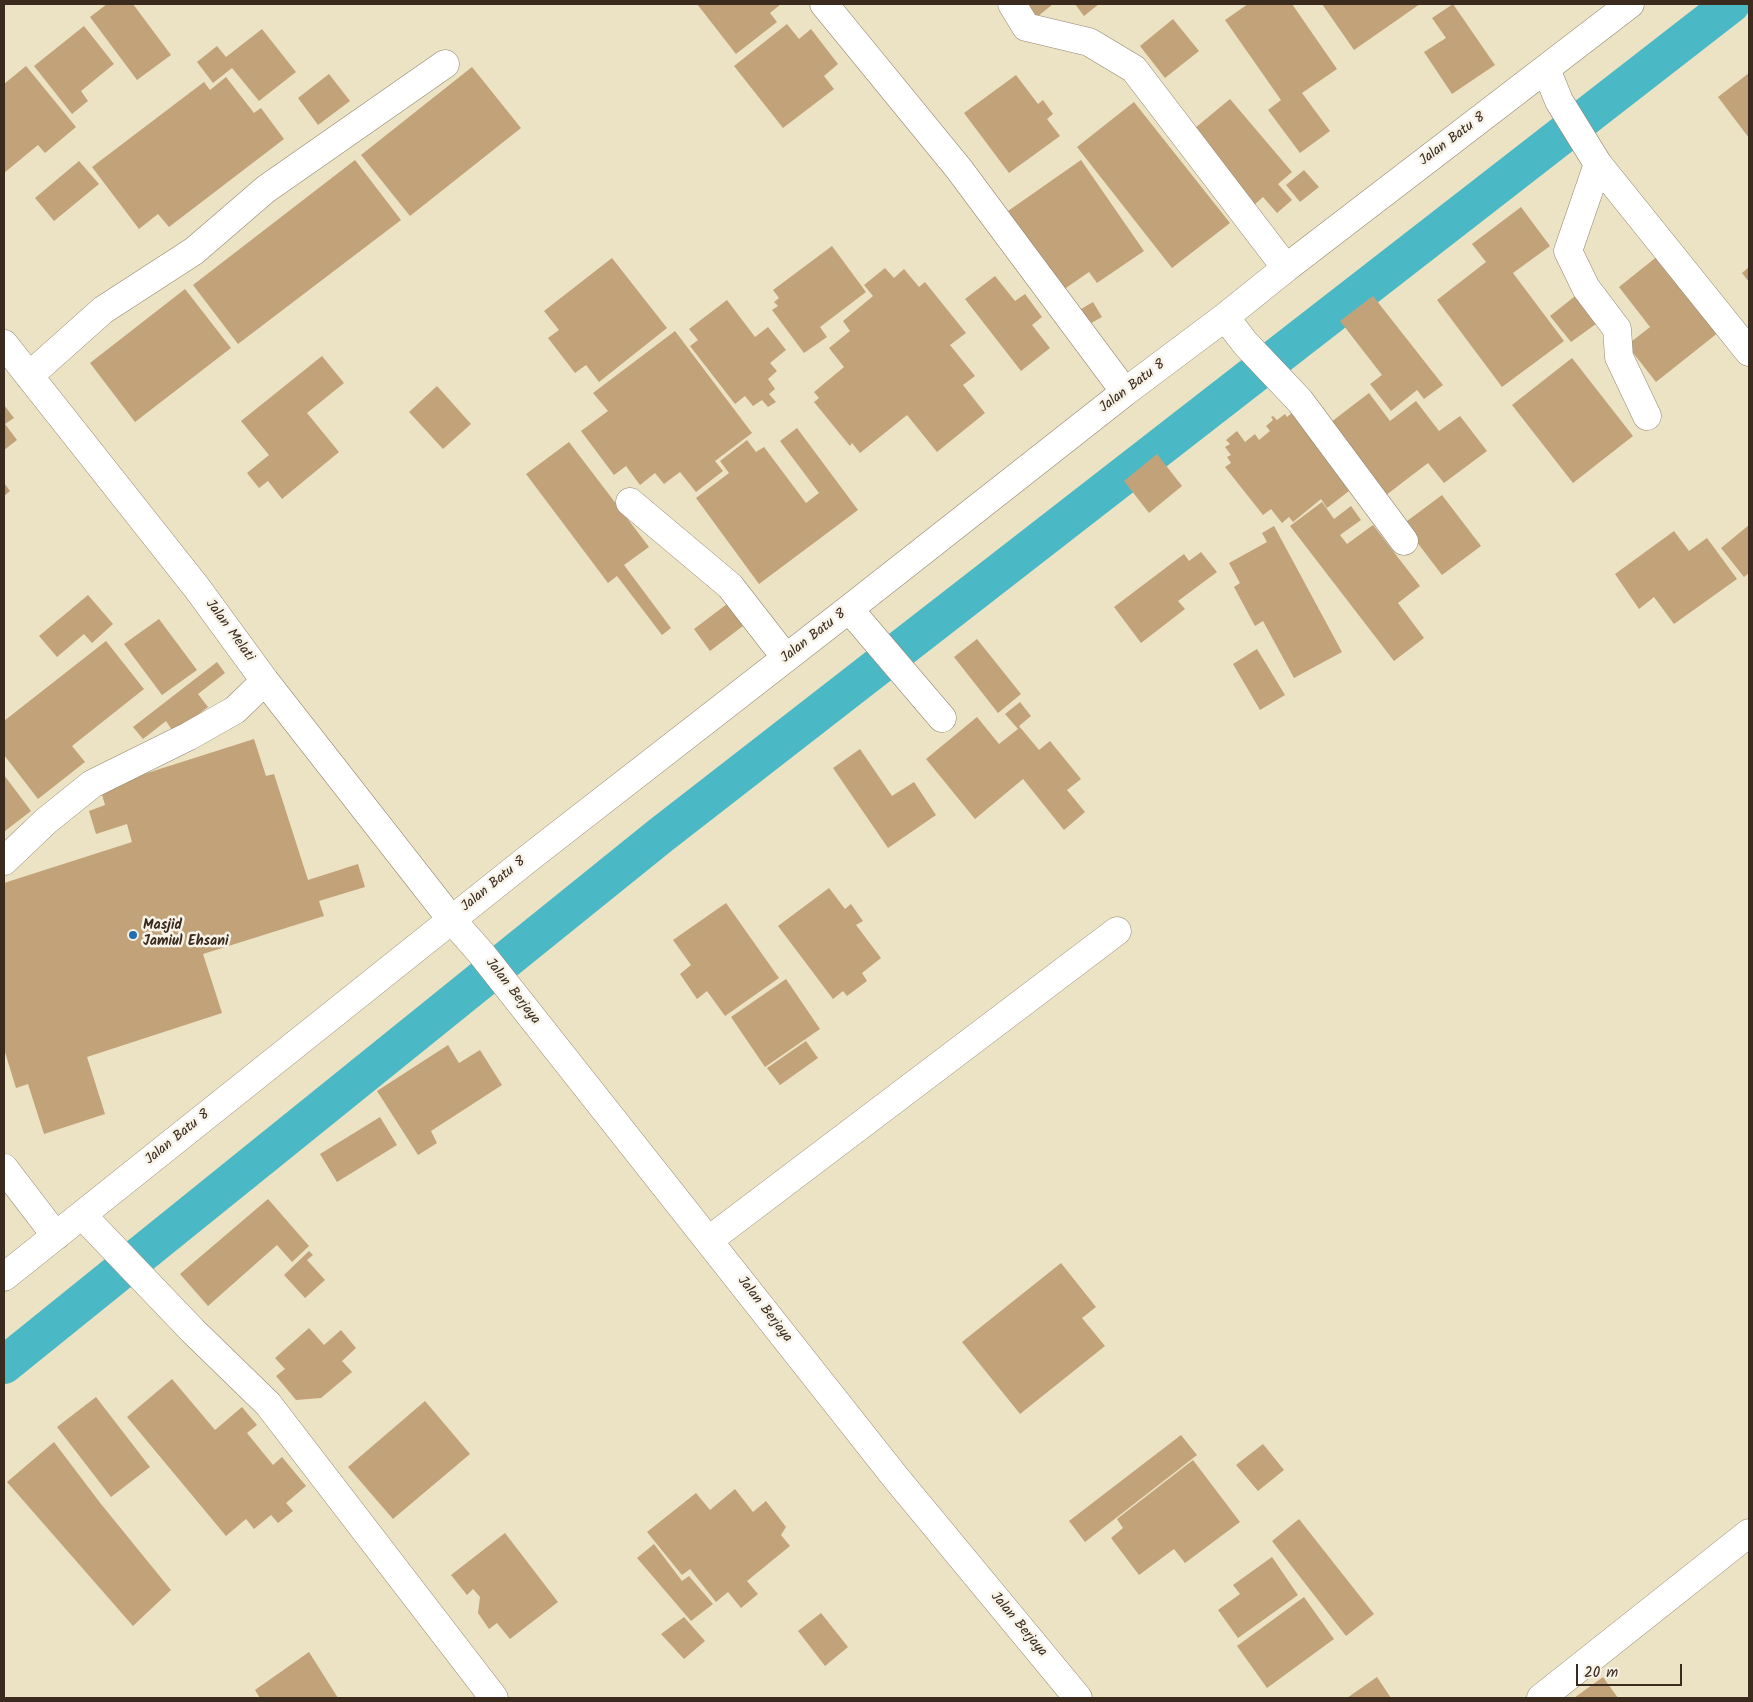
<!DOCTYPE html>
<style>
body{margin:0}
#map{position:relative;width:1753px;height:1702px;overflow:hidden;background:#ebe3c4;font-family:Kalam,sans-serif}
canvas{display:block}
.frame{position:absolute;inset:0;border:5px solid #3b2a1e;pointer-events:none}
.scale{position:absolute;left:1576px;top:1664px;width:106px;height:22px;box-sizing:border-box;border:2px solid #3b2a1e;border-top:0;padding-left:6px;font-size:15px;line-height:18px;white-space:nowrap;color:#3b2a1e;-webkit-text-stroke:4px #f7f3e8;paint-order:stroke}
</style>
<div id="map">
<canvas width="1753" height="1702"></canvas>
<div class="frame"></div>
<div class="scale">20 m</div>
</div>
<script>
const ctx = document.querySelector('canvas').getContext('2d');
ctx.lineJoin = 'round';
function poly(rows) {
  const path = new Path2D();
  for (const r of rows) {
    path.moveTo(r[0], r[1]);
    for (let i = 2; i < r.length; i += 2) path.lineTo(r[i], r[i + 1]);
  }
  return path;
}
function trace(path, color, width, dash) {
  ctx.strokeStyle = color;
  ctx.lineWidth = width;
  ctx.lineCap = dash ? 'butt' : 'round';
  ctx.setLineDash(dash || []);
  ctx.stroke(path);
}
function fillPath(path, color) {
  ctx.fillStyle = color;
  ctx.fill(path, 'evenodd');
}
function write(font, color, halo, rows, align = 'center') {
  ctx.font = font + ' Kalam,sans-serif';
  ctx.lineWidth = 5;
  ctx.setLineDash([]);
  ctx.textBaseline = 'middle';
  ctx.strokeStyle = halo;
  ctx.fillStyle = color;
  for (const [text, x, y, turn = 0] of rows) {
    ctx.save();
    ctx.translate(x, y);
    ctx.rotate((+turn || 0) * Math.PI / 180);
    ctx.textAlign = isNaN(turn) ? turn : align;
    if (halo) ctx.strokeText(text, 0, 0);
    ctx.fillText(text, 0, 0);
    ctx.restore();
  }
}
const canal = poly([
 [4,1365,661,835,1731,4]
]);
const building = poly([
 [107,4,133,4,171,55,137,80,90,17],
 [697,4,781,4,770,13,777,22,736,54],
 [1027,4,1053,4,1037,17],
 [1075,4,1099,4,1084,16],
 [1248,4,1292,4,1337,69,1302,93,1330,131,1300,153,1268,110,1281,100,1225,20],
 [1322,4,1420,4,1354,50],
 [1453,4,1495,65,1452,94,1424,52,1446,38,1432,18],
 [1173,19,1199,51,1165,78,1140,46],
 [787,24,799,39,811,29,838,64,824,76,834,89,783,128,734,66],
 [84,26,114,64,81,91,88,101,72,114,34,66],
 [262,29,296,72,259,101,232,68,213,83,197,62,217,46,226,57],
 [26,66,76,127,45,153,38,145,4,173,4,84],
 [472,67,521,128,410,216,361,155],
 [1749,73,1749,138,1718,97],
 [329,74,350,101,318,125,298,98],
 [1016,75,1038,104,1043,100,1053,114,1047,119,1060,136,1009,173,964,113],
 [226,77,254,113,261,108,284,139,169,227,158,214,139,229,92,167,204,82,210,90],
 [1230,99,1292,172,1278,184,1292,200,1277,213,1263,197,1253,206,1189,133],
 [1134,102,1230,223,1172,268,1077,147],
 [355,160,401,220,238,344,193,285],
 [1081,160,1144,251,1097,283,1089,272,1063,290,1008,211],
 [79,161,99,184,54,221,35,198],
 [1304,170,1319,187,1300,202,1286,185],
 [1521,207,1550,246,1513,273,1564,341,1502,387,1437,300,1486,262,1472,244],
 [832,246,866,292,820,327,827,337,804,353,772,310,778,306,774,302,779,298,773,290],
 [1659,255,1719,332,1656,382,1627,345,1650,327,1619,287],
 [612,258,667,328,599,382,586,365,575,373,548,338,559,330,544,311],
 [1749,267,1749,282,1742,273],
 [885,268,894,278,904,269,919,287,925,282,966,333,950,345,975,376,963,385,985,413,937,452,907,415,860,453,852,443,850,446,814,402,819,398,814,392,844,367,829,348,850,331,843,321,873,296,864,285],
 [995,276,1015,301,1025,294,1042,317,1032,325,1050,348,1021,371,965,299],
 [185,289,231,348,135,422,90,363],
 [1579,293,1600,321,1571,342,1550,316],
 [1373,296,1443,385,1424,399,1417,390,1391,411,1370,384,1382,375,1340,321],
 [727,300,755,337,768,327,786,350,770,363,777,371,768,379,775,389,769,394,776,402,768,407,762,400,753,406,745,396,735,404,690,346,698,340,689,329],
 [1093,302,1102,317,1086,326,1076,312],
 [675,331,752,433,715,461,723,471,696,492,680,472,664,484,655,473,640,485,626,466,614,475,581,431,608,411,593,393],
 [322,356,344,383,307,413,339,452,282,499,268,481,259,488,247,473,269,455,241,421],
 [1572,358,1633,436,1573,483,1512,405],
 [437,386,471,424,443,449,409,412],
 [1369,393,1390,421,1416,401,1439,431,1460,416,1487,451,1444,483,1428,463,1377,502,1322,429],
 [4,405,14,418,5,424,17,440,4,450],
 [1293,412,1343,474,1339,477,1349,491,1327,508,1321,499,1293,522,1289,517,1282,523,1271,509,1263,515,1225,467,1231,463,1227,457,1231,455,1225,447,1230,444,1226,440,1237,431,1245,442,1255,434,1259,440,1270,431,1266,426,1273,420,1271,417,1273,416,1277,420,1285,414,1287,417],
 [797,428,858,510,759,584,696,498,729,473,720,461,747,440,756,452,764,447,806,503,819,493,780,441],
 [569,442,649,547,624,565,671,628,662,635,617,576,608,583,526,474],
 [1157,454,1182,486,1149,513,1124,481],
 [4,483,10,491,4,496],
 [1442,495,1481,546,1442,575,1403,524],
 [1322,502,1334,519,1351,506,1361,520,1340,535,1347,544,1373,525,1420,586,1398,603,1424,638,1394,661,1290,526],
 [1749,525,1749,573,1744,577,1721,548],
 [1274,526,1342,652,1294,678,1263,621,1255,626,1234,587,1240,583,1229,563,1267,542,1262,533],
 [1674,531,1689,551,1707,538,1737,579,1674,624,1654,597,1639,609,1615,574],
 [1201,552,1217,572,1178,601,1185,609,1141,643,1114,607,1184,554,1189,561],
 [88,595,113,624,92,643,84,634,57,657,39,636],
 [727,604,743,626,710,651,694,629],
 [159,619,197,670,162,695,124,644],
 [977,639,1021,694,998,713,954,657],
 [106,641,144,689,72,746,85,762,38,799,4,755,4,721],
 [1257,649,1285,695,1260,710,1233,664],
 [217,662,225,673,198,694,208,707,174,733,166,721,143,739,133,727],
 [1020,702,1031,716,1019,726,1039,750,1050,741,1081,779,1067,790,1085,812,1064,830,1023,779,975,819,926,759,977,717,999,744,1018,729,1005,714],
 [254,739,266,776,274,774,308,880,358,864,365,887,319,901,324,916,203,954,222,1013,87,1057,105,1114,44,1134,28,1084,16,1088,4,1049,4,883,132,842,127,824,96,834,89,811,105,805,100,788],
 [860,749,892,796,914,782,936,815,888,848,833,768],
 [4,775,31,811,5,831,4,829],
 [829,888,845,909,851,904,863,921,856,925,881,958,862,973,867,981,847,996,843,991,833,999,778,926],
 [726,903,779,978,725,1016,707,991,697,999,680,974,691,965,673,940],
 [786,979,820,1029,765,1067,731,1017],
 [806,1041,818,1058,780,1085,767,1068],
 [448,1045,459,1063,480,1050,502,1085,431,1131,437,1143,418,1155,377,1091],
 [380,1117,397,1145,337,1182,320,1154],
 [268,1199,309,1246,292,1262,277,1245,208,1306,180,1274],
 [309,1251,313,1255,307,1260,325,1280,305,1298,284,1275],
 [1061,1263,1096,1307,1082,1318,1105,1346,1020,1414,962,1342],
 [309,1328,324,1345,341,1330,356,1348,342,1361,352,1372,321,1398,296,1400,276,1376,285,1369,275,1358],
 [172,1379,215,1430,242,1407,257,1425,247,1433,273,1465,282,1457,306,1486,286,1503,293,1511,278,1523,271,1515,254,1529,246,1519,226,1536,127,1417],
 [96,1397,150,1467,111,1497,57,1427],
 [425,1401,470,1454,393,1519,348,1467],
 [1181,1435,1197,1455,1085,1542,1069,1521],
 [54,1442,101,1504,171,1590,133,1626,7,1482],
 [1263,1444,1284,1470,1258,1491,1236,1465],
 [1193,1460,1240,1522,1185,1563,1174,1549,1139,1575,1111,1538,1123,1528,1117,1519],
 [735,1489,753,1512,766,1501,786,1527,781,1535,790,1546,747,1581,758,1594,741,1608,728,1592,716,1602,690,1569,682,1575,647,1532,696,1493,710,1510],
 [1299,1519,1374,1614,1346,1636,1272,1541],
 [505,1533,558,1602,510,1639,497,1623,489,1629,478,1613,480,1597,473,1589,467,1595,451,1575],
 [654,1544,682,1581,689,1576,713,1604,691,1621,637,1558],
 [1272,1557,1298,1595,1238,1638,1218,1610,1240,1594,1233,1585],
 [1304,1597,1334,1639,1267,1688,1237,1646],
 [821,1613,848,1647,825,1666,798,1631],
 [684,1617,705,1641,684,1659,661,1634],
 [309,1652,338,1698,260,1698,255,1690],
 [1377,1677,1391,1698,1347,1698],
 [1603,1677,1618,1698,1574,1698]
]);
const minor = poly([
 [824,4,959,169,1125,392],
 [1012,4,1026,27,1089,42,1134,69,1286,268],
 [1546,69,1559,101,1598,164,1568,251,1586,288,1617,329,1619,357,1647,416],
 [1598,164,1749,352],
 [1225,317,1245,343,1300,401,1404,541],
 [4,344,197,588,265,681,451,919,481,953,896,1478,1078,1698],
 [29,376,103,310,194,251,266,189,445,64],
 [630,502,730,586,786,658],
 [849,609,942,718],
 [4,861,46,821,92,784,189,736,235,710,265,681],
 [4,1168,56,1236],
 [82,1215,193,1331,268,1404,494,1698],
 [709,1240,1117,931],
 [4,1277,534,854,849,609,1125,392,1225,317,1286,268,1630,4],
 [1541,1698,1749,1533]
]);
const markers = [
 [133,935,5,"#1f6fb2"]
];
const streetNames = [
 ["Jalan Batu 8",1453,140,-37],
 ["Jalan Batu 8",1133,387,-37],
 ["Jalan Melati",229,631,54],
 ["Jalan Batu 8",814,637,-38],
 ["Jalan Batu 8",494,885,-39],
 ["Jalan Berjaya",512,992,52],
 ["Jalan Batu 8",178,1138,-39],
 ["Jalan Berjaya",764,1310,52],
 ["Jalan Berjaya",1018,1625,50]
];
const poiNames = [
 ["Masjid",143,927],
 ["Jamiul Ehsani",143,943]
];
trace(canal, '#4bb9c5', 38);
fillPath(building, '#c2a279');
trace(minor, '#938671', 29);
trace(minor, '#fff', 28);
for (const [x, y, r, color] of markers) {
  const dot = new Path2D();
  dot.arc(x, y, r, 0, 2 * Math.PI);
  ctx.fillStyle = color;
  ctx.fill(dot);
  trace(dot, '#f7f3e8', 2);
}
write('14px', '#3b2a1e', '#f7f3e8', streetNames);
write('bold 14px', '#3b2a1e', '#f7f3e8', poiNames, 'left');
</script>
